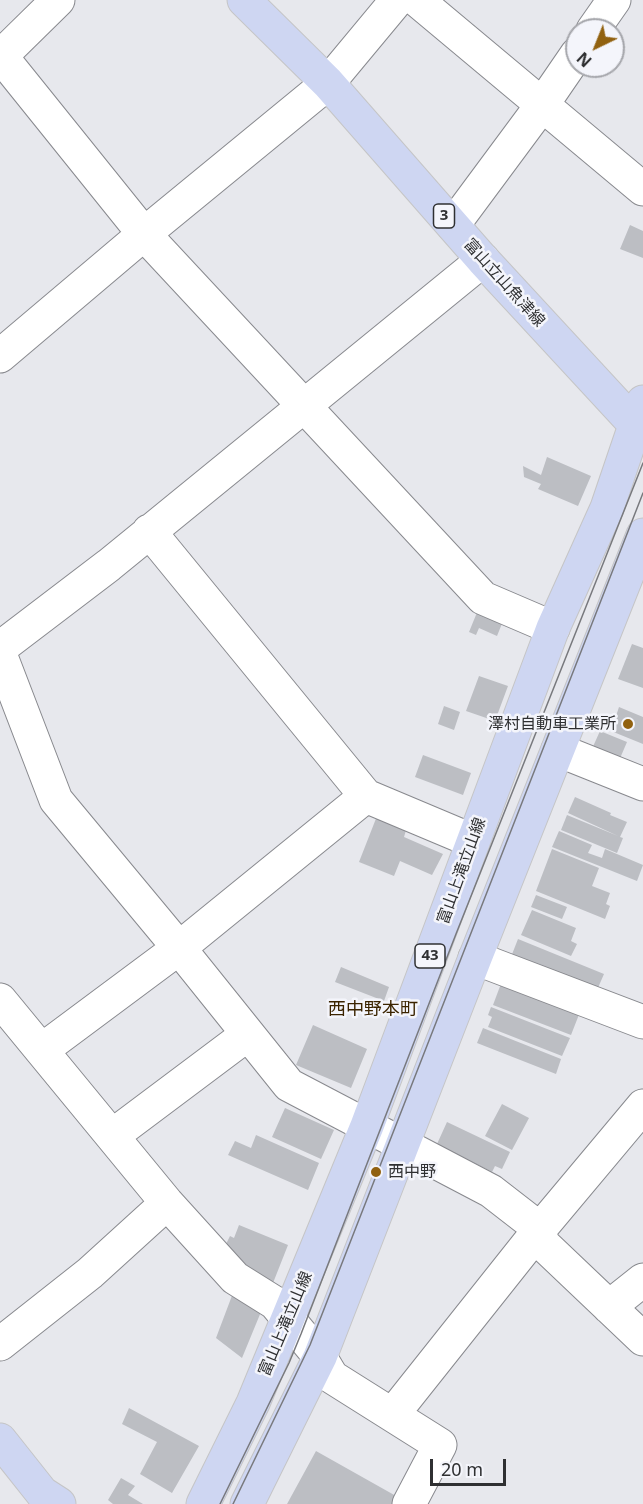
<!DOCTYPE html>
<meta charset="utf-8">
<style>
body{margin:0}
#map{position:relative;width:643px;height:1504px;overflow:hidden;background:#e7e8ed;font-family:"Noto Sans",sans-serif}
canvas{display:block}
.north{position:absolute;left:565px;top:18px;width:60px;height:60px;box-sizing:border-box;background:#f4f5fb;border:2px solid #a5a6ab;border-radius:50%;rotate:223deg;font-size:16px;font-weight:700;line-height:24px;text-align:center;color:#2f3032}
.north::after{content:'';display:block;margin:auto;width:21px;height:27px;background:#91610f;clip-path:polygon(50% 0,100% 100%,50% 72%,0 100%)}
.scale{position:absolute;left:430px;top:1459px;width:76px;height:27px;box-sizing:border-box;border:3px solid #2f3032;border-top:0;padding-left:8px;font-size:18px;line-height:21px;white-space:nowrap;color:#2f3032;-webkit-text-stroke:4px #f4f5fb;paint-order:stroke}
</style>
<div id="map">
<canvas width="643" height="1504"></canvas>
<div class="north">N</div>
<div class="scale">20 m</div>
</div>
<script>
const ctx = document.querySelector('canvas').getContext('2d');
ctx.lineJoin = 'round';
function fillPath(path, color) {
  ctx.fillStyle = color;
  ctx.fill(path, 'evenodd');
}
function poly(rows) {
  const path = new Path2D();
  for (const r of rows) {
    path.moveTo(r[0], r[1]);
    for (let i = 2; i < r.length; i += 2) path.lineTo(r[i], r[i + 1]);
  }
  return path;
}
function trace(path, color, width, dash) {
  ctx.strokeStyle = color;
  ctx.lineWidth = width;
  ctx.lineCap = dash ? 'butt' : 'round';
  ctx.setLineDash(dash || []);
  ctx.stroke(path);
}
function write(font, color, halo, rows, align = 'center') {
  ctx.font = font + ' "Noto Sans","Noto Sans JP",sans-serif';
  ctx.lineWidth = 5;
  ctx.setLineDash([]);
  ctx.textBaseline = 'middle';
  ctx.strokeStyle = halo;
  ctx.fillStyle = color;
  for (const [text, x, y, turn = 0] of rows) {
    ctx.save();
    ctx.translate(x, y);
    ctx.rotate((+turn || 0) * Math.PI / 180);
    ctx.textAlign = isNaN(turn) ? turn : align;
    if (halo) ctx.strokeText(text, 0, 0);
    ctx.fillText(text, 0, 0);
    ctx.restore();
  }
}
const building = poly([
 [630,225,643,231,643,258,620,249],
 [547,457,591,476,578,506,538,489,541,484,524,477,523,466,541,475],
 [478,610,503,621,497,636,479,628,476,635,469,632],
 [632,644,643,648,643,688,618,679],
 [479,676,508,686,495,721,466,711],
 [444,706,460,712,454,730,438,724],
 [619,707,643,717,643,744,611,731],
 [600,731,627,742,618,763,591,751],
 [423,755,471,773,463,795,415,777],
 [575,797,611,813,610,815,627,822,620,837,623,838,617,853,561,830,567,815,618,836,568,813],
 [377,816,407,827,404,837,443,854,432,875,400,861,394,876,359,862],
 [559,831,592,845,588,853,602,858,605,849,643,865,637,881,552,847],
 [552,849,599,868,592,886,610,893,606,904,610,906,605,919,536,891],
 [536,895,567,907,562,919,531,907],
 [532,910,576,928,571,941,577,944,571,956,521,935],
 [518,939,604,974,594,997,509,962],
 [341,967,389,987,384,1001,335,982],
 [502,981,580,1012,571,1035,493,1005],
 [491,1007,570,1038,562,1056,488,1027,492,1017,488,1015],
 [313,1025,367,1049,351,1088,296,1065],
 [483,1028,561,1059,556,1074,477,1043],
 [502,1104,529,1118,512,1150,485,1136],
 [285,1108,334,1130,321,1159,272,1137],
 [447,1122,510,1152,502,1169,495,1166,492,1172,437,1144],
 [256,1135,319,1163,308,1190,228,1155,235,1141,251,1148],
 [239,1225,288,1245,273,1283,238,1266,223,1250,230,1236,234,1238],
 [233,1293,263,1307,242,1358,216,1338],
 [129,1408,199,1446,172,1493,140,1474,157,1442,122,1424],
 [316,1451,396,1496,392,1504,287,1504],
 [121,1478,135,1486,128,1495,143,1504,113,1504,108,1500]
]);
const minor = poly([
 [417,0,643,189],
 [593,30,614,0],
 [0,55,144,234,483,598,553,628],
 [0,57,58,0],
 [453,225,542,105,577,54],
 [0,356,144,234,328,83,397,0],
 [149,531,366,796,473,841],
 [0,648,109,565,483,260],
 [0,654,56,800,179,948,289,1085,491,1191,540,1229,542,1243,643,1339],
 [558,750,643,784],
 [475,958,643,1022],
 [0,1000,167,1203,235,1278,275,1303,320,1357,332,1377,440,1445,409,1504],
 [42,1050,179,948,366,796],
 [112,1136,248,1034],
 [609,1307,643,1280],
 [0,1344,90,1273,167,1203],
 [393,1414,540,1229,643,1106]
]);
const major = poly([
 [244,0,328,83,483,260,643,433],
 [0,1440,42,1493,59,1504],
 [203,1504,253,1403,367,1126,553,628,607,508,643,402],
 [247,1504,320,1357,475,958,643,535]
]);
const tram = poly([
 [220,1504,289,1363,301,1334,456,934,643,463],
 [233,1504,310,1345,643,493]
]);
const markers = [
 [628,724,6,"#91610f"],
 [376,1172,6,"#91610f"]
];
const shields = [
 [444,216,21],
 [430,956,30]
];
const shieldNames = [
 ["3",444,216],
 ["43",430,956]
];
const streetNames = [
 ["富山立山魚津線",504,283,48],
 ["富山上滝立山線",462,871,-70],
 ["富山上滝立山線",286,1324,-67]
];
const poiNames = [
 ["澤村自動車工業所",616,724],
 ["西中野",388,1172,"left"]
];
const neighbourhoodNames = [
 ["西中野本町",373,1010]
];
fillPath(building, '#bcbec3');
trace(minor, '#88898e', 35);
trace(major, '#c5c5c6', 35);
trace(minor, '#fff', 33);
trace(major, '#ced6f2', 33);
trace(tram, '#78797d', 1.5);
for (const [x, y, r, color] of markers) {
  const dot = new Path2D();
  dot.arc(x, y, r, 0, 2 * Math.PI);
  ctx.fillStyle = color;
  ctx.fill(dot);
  trace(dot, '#f4f5fb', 2);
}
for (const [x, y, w] of shields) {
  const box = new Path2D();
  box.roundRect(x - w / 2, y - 12, w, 24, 4.5);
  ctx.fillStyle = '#f4f5fb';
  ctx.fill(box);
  trace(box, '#2f3032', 1.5);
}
write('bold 15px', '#2f3032', null, shieldNames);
write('16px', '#2f3032', '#f4f5fb', streetNames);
write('16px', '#2f3032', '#f4f5fb', poiNames, 'right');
write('18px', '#3b2400', '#f4f5fb', neighbourhoodNames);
</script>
